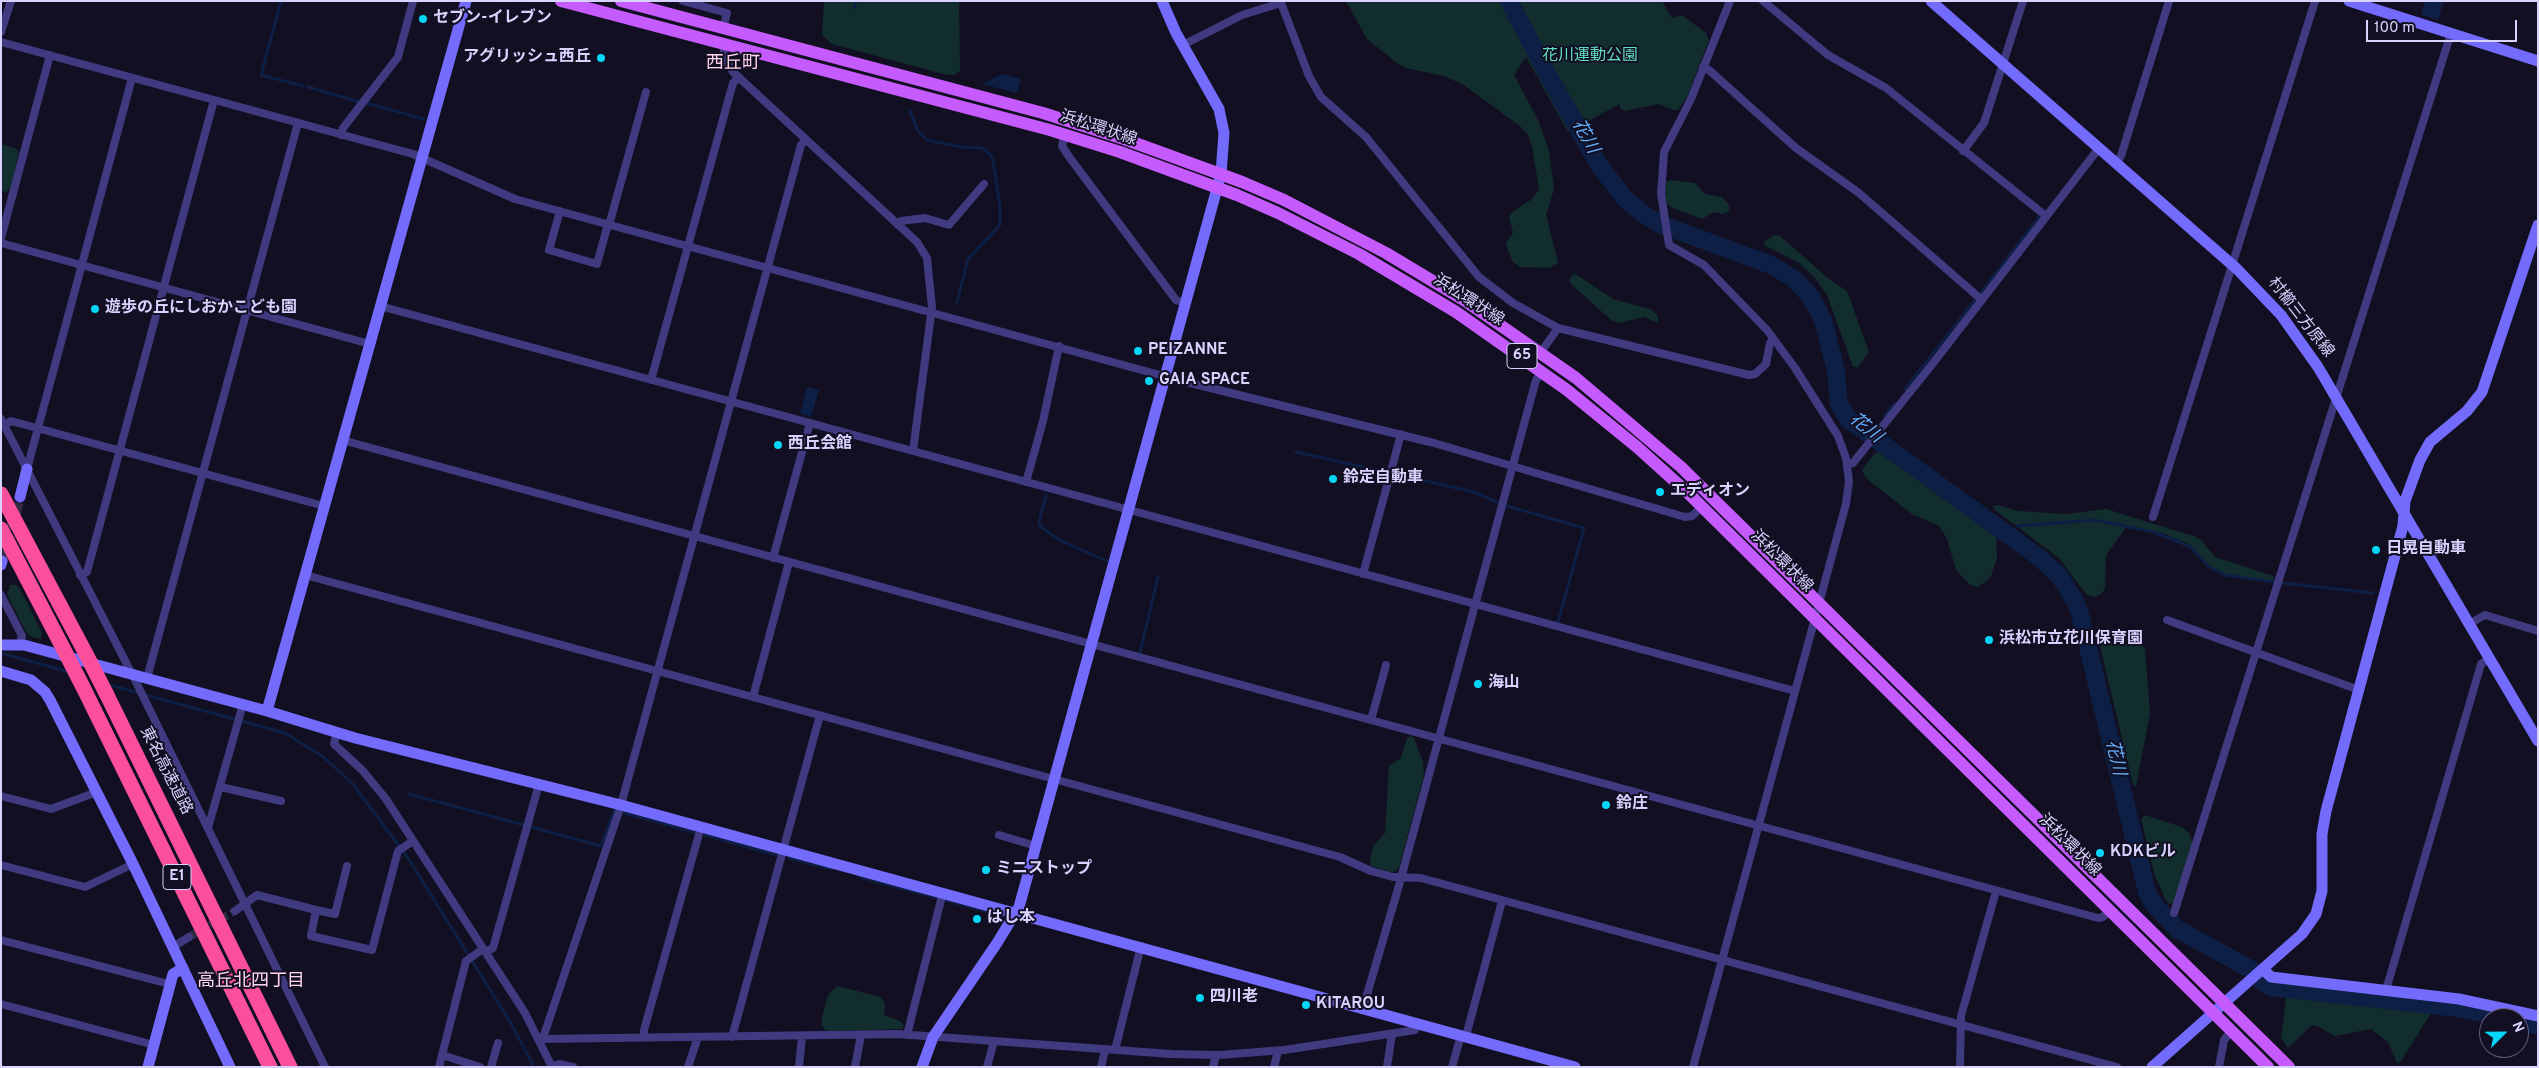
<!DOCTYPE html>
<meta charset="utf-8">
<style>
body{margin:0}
#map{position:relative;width:2539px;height:1068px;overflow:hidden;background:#130f23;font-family:Overpass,sans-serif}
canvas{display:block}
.frame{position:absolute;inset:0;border:2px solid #d8d2fe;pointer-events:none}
.north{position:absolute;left:2479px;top:1008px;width:50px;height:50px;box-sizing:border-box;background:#130f23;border:1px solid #625d7b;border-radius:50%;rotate:67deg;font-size:14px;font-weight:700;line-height:20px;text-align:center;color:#d8d2fe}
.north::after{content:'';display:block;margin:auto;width:18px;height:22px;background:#05d6f7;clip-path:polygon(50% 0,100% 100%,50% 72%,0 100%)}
.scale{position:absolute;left:2366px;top:20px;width:151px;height:22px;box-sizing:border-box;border:2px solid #d8d2fe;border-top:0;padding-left:6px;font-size:15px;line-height:18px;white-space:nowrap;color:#d8d2fe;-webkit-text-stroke:4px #130f23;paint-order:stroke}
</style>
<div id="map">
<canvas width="2539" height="1068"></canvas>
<div class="frame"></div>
<div class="north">N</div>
<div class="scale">100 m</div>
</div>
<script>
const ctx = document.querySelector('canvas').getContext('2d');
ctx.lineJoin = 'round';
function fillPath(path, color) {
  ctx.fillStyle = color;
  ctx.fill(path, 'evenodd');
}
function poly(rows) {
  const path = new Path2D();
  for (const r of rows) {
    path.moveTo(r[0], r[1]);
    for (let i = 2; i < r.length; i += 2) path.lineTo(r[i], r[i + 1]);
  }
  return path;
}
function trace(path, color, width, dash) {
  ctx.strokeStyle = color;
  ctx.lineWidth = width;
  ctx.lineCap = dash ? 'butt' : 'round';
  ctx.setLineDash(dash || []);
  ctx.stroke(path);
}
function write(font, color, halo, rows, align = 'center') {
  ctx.font = font + ' Overpass,"Noto Sans JP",sans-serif';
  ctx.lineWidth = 4;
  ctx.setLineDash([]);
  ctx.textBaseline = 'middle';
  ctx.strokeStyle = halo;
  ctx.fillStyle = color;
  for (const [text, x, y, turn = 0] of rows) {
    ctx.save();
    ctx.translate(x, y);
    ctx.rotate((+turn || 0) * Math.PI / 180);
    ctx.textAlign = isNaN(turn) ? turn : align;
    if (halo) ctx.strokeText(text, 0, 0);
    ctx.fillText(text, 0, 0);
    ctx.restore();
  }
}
const green = poly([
 [824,1,959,1,960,71,954,75,947,75,832,44,822,35],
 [1346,1,1662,1,1672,18,1682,15,1706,33,1709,40,1687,97,1678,110,1673,110,1659,104,1625,111,1620,108,1620,104,1568,132,1526,57,1514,75,1538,120,1549,151,1554,189,1546,215,1558,263,1549,268,1520,267,1512,261,1506,244,1513,232,1509,217,1511,213,1532,199,1539,189,1532,146,1528,135,1520,126,1464,85,1444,76,1406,68,1397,63,1367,39],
 [1,144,15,148,19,152,11,187,7,192,1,191],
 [1670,180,1695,183,1705,194,1721,197,1728,203,1730,211,1723,214,1714,212,1702,219,1671,207,1667,204,1665,193,1666,182],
 [1774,235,1780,236,1829,279,1847,291,1869,352,1858,367,1853,367,1827,295,1814,277,1798,262,1764,245,1765,241],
 [1574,273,1613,299,1653,310,1658,317,1658,323,1644,317,1619,323,1611,320,1571,284,1569,280],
 [1882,450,1996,534,1997,558,1991,576,1987,581,1977,587,1970,585,1956,570,1947,539,1939,526,1912,514,1867,479,1862,471,1864,467,1875,453],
 [1997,505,2018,511,2066,514,2106,509,2196,537,2201,540,2215,557,2273,576,2275,579,2272,581,2225,574,2209,565,2187,543,2162,533,2127,526,2106,555,2105,589,2101,594,2094,597,2086,594,2059,558,1995,510,1993,506],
 [10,585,16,585,20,589,42,633,41,639,32,637,26,632,7,595],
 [2105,635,2139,641,2145,649,2150,713,2136,786,2133,785,2099,642,2099,638],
 [1411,736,1414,738,1423,762,1424,775,1399,867,1394,872,1390,872,1371,866,1370,859,1374,845,1385,833,1389,766,1401,758,1407,738],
 [2145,815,2182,827,2189,833,2192,841,2192,849,2174,903,2170,904,2165,899,2154,873,2141,819],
 [837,986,881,997,885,1004,884,1015,900,1021,904,1026,902,1029,831,1031,825,1030,822,1025,822,1017,828,995],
 [2289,994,2427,1009,2431,1013,2401,1061,2397,1063,2388,1042,2371,1029,2335,1036,2317,1026,2312,1025,2288,1048,2281,1038,2286,998]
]);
const water = poly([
 [2425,1,2444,1,2438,20,2421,15],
 [1002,74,1021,79,1017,93,982,84],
 [807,387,819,390,811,417,800,413]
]);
const stream = poly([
 [281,1,261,75,303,86],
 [854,8,856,1],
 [308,87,360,102],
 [366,103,424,119],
 [910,111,918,131,927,140,961,147,982,148,991,155,993,161,1000,207,1000,225,968,259,957,302],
 [1980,294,2039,217],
 [1905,389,1975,300],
 [1885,415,1894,404],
 [1296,452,1386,472],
 [1395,474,1474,492,1497,502],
 [1046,495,1039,522,1040,526,1059,540,1109,562],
 [1507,506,1584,528,1558,622],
 [2017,526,2095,520,2154,532,2191,547,2208,566,2225,575,2275,582],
 [1998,528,2005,527],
 [2283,583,2373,593],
 [1140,652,1158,577],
 [1,653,69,672],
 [106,684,285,733,322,756,352,783,408,858,512,1025,534,1067],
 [409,794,524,825],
 [623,813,694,832],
 [531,827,601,846,614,811],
 [705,835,776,855],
 [789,858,831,869],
 [860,877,937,898],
 [945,900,1004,916]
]);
const river = poly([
 [1509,1,1549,77,1599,165,1625,199,1645,215,1660,224,1771,265,1793,278,1811,297,1823,320,1836,371,1839,404,1848,419,2040,558,2060,577,2075,601,2080,614,2147,892,2155,906,2177,929,2252,970],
 [2262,982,2271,987,2458,1008,2508,1018],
 [2519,1021,2538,1026]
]);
const streetTunnel = poly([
 [189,937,235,911]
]);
const secondaryTunnel = poly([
 [2,561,20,497]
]);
const street = poly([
 [683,1,727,13,723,28],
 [1763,1,1828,55,1886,88,2046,216],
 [1,32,11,1],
 [1,42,413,154,515,199,1182,381,1434,443,1685,517,1692,516,1702,507],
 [725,44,723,55,733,72,917,242,927,258,932,307,913,451],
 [1183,45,1242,15,1281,3,1309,76,1321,97,1366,137,1479,277,1513,303,1558,328,1749,375,1755,374,1766,364,1770,343,1774,340],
 [1703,67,1709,70,1796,148,1859,193,1982,300],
 [1065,134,1062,146,1070,158,1176,300,1185,303],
 [341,135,343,128,398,57,413,1],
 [1963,151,1984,123,2023,1],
 [2116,163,2121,156,2169,1],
 [560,211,549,250,597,264,608,224],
 [609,225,646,92],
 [898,225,901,221,925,218,949,225,984,184],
 [1,238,50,55],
 [1,243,370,344],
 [380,306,1795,691],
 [1541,352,1558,328],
 [651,380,733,83,739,77],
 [1,419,135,680,325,1067],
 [5,425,11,421,324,506],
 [342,440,2098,918,2103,917,2110,910],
 [1847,464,1853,463,1934,362,2099,148],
 [27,469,132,78],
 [1026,482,1043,421,1059,346],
 [2153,517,2315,1],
 [773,558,810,423],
 [1363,574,1401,434],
 [80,575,87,572,214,100],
 [305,575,1340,857,1371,871,1393,877,1421,878,2117,1067],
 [1,595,22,636,20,644],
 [2167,620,2359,690],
 [2469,624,2485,615,2538,631],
 [147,678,298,123],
 [753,697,789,562],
 [1371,720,1386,665],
 [337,732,334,744,363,771,386,799,525,1013,552,1067],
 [221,787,281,801],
 [1,796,51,809,97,792],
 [208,828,243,704],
 [999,835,1036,846],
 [1,865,85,887,133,864],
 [316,910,335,914,347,866],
 [235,911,257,895,316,910,311,936,372,950,398,851,413,841],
 [2174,913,2451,33],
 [1,940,169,984],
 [173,947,189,937],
 [486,952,493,948,539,784],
 [2386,990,2481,664,2489,659],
 [1,1004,154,1045],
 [1363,1008,1398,889,1536,380,1543,371],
 [907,1035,943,892],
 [1466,1036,1502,901],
 [644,1037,644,1030,701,827],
 [732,1037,820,715],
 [543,1038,621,805,801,145,806,140],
 [540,1039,898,1034,1171,1054,1219,1055,1284,1050,1415,1030,1417,1023],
 [1115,1050,1141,946],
 [442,1055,480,1067],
 [439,1067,466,961,483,949],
 [491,1067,498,1043],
 [552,1067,559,1064,573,1067],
 [688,1067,698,1037],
 [799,1067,802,1036],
 [855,1067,861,1035],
 [987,1067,994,1041],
 [1101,1067,1105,1050],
 [1213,1067,1216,1055],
 [1274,1067,1278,1051],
 [1387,1067,1392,1034],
 [1452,1067,1461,1035],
 [1693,1067,1846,504,1849,481,1846,458,1838,436,1795,368,1767,330,1704,265,1669,245,1661,194,1664,152,1691,99,1730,1],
 [1960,1067,1961,1016,1996,891],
 [2219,1067,2224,1040,2232,1031]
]);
const secondary = poly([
 [1931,1,2237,269,2281,315,2318,367,2538,741],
 [2349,1,2538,61],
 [20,497,27,469],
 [1,565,2,561],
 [1,645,24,645,267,711,355,738,621,805,1575,1067],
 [1,671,31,680,45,692,50,700,133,864,230,1067],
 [267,711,466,1],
 [2263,969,2271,977,2459,999,2538,1016],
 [148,1067,173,974,183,968],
 [922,1067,933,1037,997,943,1019,907,1221,174,1224,133,1219,109,1176,33,1162,1],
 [2152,1067,2302,934,2316,914,2322,891,2322,834,2326,811,2403,526,2405,501,2420,460,2430,442,2467,411,2482,392,2538,225]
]);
const primary = poly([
 [561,1,1050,130,1120,152,1237,195,1278,213,1359,254,1456,312,1567,390,1637,447,1688,493,2268,1067],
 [621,1,1043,113,1124,139,1242,182,1284,200,1386,253,1464,300,1576,378,1681,467,2289,1067]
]);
const highway = poly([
 [1,494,86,654],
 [1,529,63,648],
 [83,687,270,1067],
 [106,693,290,1067]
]);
const highwayBridge = poly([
 [63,648,83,687],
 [86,654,106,693]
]);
const markers = [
 [423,19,5,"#05d6f7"],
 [601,58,5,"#05d6f7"],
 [95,309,5,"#05d6f7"],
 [1138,351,5,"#05d6f7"],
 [1149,381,5,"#05d6f7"],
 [778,445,5,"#05d6f7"],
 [1333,479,5,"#05d6f7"],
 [1660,492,5,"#05d6f7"],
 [2376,550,5,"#05d6f7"],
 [1989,640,5,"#05d6f7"],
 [1478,684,5,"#05d6f7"],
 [1606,805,5,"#05d6f7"],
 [2100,853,5,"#05d6f7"],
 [986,870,5,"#05d6f7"],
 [977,919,5,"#05d6f7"],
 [1200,998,5,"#05d6f7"],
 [1306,1005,5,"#05d6f7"]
];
const shields = [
 [1522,356,30],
 [177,877,28]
];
const shieldNames = [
 ["65",1522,356],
 ["E1",177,877]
];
const poiNames = [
 ["セブン-イレブン",433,19],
 ["アグリッシュ西丘",591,58,"right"],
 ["遊歩の丘にしおかこども園",105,309],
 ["PEIZANNE",1148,351],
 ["GAIA SPACE",1159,381],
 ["西丘会館",788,445],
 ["鈴定自動車",1343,479],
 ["エディオン",1670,492],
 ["日晃自動車",2386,550],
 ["浜松市立花川保育園",1999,640],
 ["海山",1488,684],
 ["鈴庄",1616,805],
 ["KDKビル",2110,853],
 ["ミニストップ",996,870],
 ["はし本",987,919],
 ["四川老",1210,998],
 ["KITAROU",1316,1005]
];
const parkNames = [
 ["花川運動公園",1590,57]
];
const streetNames = [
 ["浜松環状線",1098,129,18],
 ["浜松環状線",1468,301,33],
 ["村櫛三方原線",2300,318,52],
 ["浜松環状線",1781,562,45],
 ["東名高速道路",165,771,63],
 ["浜松環状線",2069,846,45]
];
const neighbourhoodNames = [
 ["西丘町",733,64],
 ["高丘北四丁目",251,982]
];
const waterNames = [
 ["花川",1584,137,61],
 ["花川",1865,429,39],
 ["花川",2114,758,77]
];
fillPath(green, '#122d2d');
fillPath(water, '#0d1f44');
trace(stream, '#0d1f44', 3);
trace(river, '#0d1f44', 18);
trace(streetTunnel, '#312c44', 8, [8, 4]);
trace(secondaryTunnel, '#312c44', 11, [11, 5.5]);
trace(street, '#403a81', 8);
trace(secondary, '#736bfc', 11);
trace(primary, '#c55bfc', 12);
trace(highway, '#fb4f9c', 15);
trace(highwayBridge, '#fb4f9c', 15);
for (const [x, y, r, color] of markers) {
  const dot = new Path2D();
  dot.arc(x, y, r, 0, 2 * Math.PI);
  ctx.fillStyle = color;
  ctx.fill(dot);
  trace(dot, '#130f23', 2);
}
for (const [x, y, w] of shields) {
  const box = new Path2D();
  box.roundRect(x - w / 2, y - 12.5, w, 25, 4);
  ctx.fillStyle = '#130f23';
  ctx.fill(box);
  trace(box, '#d8d2fe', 1);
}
write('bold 15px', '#d8d2fe', null, shieldNames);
write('bold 16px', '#d8d2fe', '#130f23', poiNames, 'left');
write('16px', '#5fddc2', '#130f23', parkNames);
write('16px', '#d8d2fe', '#130f23', streetNames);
write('18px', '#fed4ed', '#130f23', neighbourhoodNames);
write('italic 18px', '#62affc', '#130f23', waterNames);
</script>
